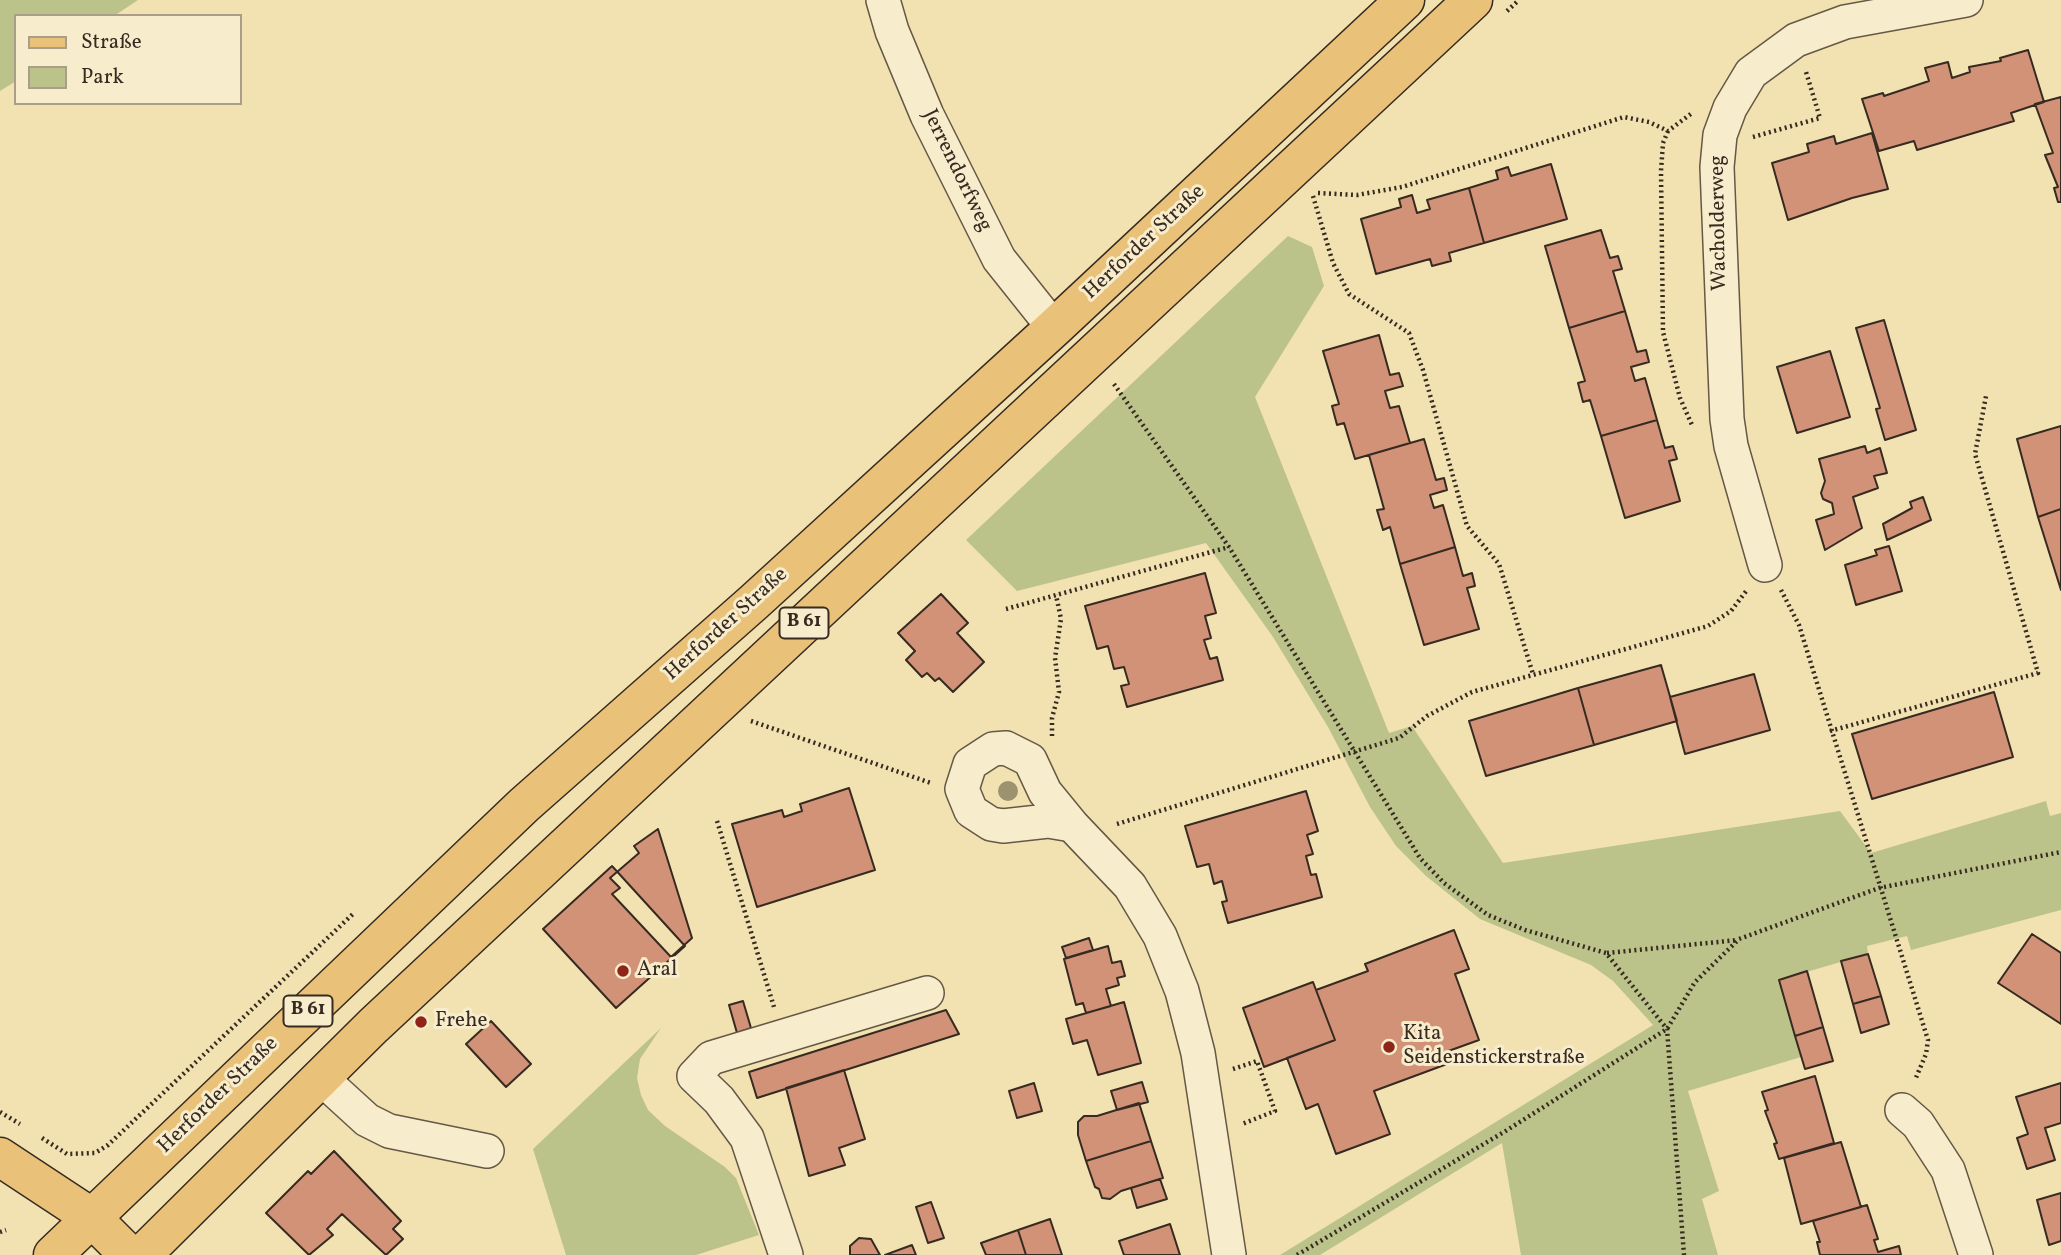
<!DOCTYPE html>
<meta charset="utf-8">
<style>
body{margin:0}
#map{position:relative;width:2061px;height:1255px;overflow:hidden;background:#f2e2b1;font-family:Vollkorn,serif}
canvas{display:block}
.legend{position:absolute;left:14px;top:14px;width:228px;height:91px;box-sizing:border-box;background:#f7eccc;border:2px solid #aa9e88;margin:0;padding:9px 12px;list-style:none;font-size:21px;color:#362a21}
.legend li{display:flex;align-items:center;gap:14px;height:35px}
.legend b{width:35px;border:2px solid #aa9e88}
</style>
<div id="map">
<canvas width="2061" height="1255"></canvas>
<ul class="legend">
<li><b style="height:9px;background:#e9c178"></b>Straße</li>
<li><b style="height:19px;background:#bcc38a"></b>Park</li>
</ul>
</div>
<script>
const ctx = document.querySelector('canvas').getContext('2d');
ctx.lineJoin = 'round';
function fillPath(path, color) {
  ctx.fillStyle = color;
  ctx.fill(path, 'evenodd');
}
function poly(rows) {
  const path = new Path2D();
  for (const r of rows) {
    path.moveTo(r[0], r[1]);
    for (let i = 2; i < r.length; i += 2) path.lineTo(r[i], r[i + 1]);
  }
  return path;
}
function trace(path, color, width, dash) {
  ctx.strokeStyle = color;
  ctx.lineWidth = width;
  ctx.lineCap = dash ? 'butt' : 'round';
  ctx.setLineDash(dash || []);
  ctx.stroke(path);
}
function write(font, color, halo, rows, align = 'center') {
  ctx.font = font + ' Vollkorn,serif';
  ctx.lineWidth = 6;
  ctx.setLineDash([]);
  ctx.textBaseline = 'middle';
  ctx.strokeStyle = halo;
  ctx.fillStyle = color;
  for (const [text, x, y, turn = 0] of rows) {
    ctx.save();
    ctx.translate(x, y);
    ctx.rotate((+turn || 0) * Math.PI / 180);
    ctx.textAlign = isNaN(turn) ? turn : align;
    if (halo) ctx.strokeText(text, 0, 0);
    ctx.fillText(text, 0, 0);
    ctx.restore();
  }
}
const green = poly([
 [0,0,138,0,114,16,16,16,16,81,0,91],
 [1288,236,1312,247,1324,286,1255,397,1389,733,1412,726,1503,863,1840,811,1871,853,2046,801,2050,816,2061,813,2061,910,1911,950,1907,936,1867,946,1868,954,1779,980,1801,1057,1688,1091,1719,1191,1702,1199,1718,1255,1521,1255,1502,1143,1320,1255,1280,1255,1653,1025,1613,981,1591,965,1480,919,1426,876,1396,846,1370,807,1328,727,1273,637,1206,543,1017,591,966,540],
 [661,1028,640,1059,637,1078,641,1095,648,1110,665,1126,725,1167,736,1178,759,1235,696,1255,566,1255,533,1149]
]);
const building = poly([
 [2028,50,2044,102,2011,113,2014,121,1917,150,1914,141,1879,151,1862,99,1883,93,1884,96,1929,81,1925,68,1948,62,1952,78,1970,72,1969,67,2001,61,2000,58,2028,50],
 [2061,97,2061,202,2058,202,2054,188,2058,187,2045,155,2053,153,2035,104,2061,97],
 [1872,133,1888,189,1852,198,1788,220,1772,163,1809,152,1807,144,1834,136,1836,144,1872,133],
 [1551,164,1567,219,1484,243,1469,188,1498,179,1496,171,1508,167,1511,176,1551,164],
 [1469,188,1484,243,1449,253,1451,261,1432,266,1430,259,1376,274,1361,219,1401,207,1399,199,1412,195,1417,213,1430,209,1427,200,1469,188],
 [1601,230,1610,258,1618,256,1622,269,1613,271,1625,311,1569,328,1545,246,1601,230],
 [1625,311,1637,352,1646,350,1649,362,1631,367,1635,381,1645,378,1657,420,1601,436,1590,400,1583,402,1578,383,1585,381,1569,328,1625,311],
 [1884,320,1916,430,1885,440,1876,409,1880,408,1856,328,1884,320],
 [1379,335,1390,375,1399,373,1403,386,1385,391,1390,408,1399,406,1410,443,1355,459,1344,423,1337,425,1332,406,1339,404,1323,351,1379,335],
 [1830,351,1850,417,1797,433,1777,367,1830,351],
 [1657,420,1665,448,1673,446,1677,459,1669,461,1680,501,1625,518,1601,436,1657,420],
 [2061,426,2061,509,2038,517,2017,439,2061,426],
 [1424,439,1436,480,1444,478,1447,490,1430,495,1434,508,1443,505,1455,547,1400,564,1390,527,1383,530,1377,510,1384,509,1369,455,1424,439],
 [1865,446,1867,453,1880,448,1887,473,1874,476,1878,488,1853,497,1862,528,1825,550,1816,520,1834,514,1832,503,1823,499,1821,493,1825,481,1819,459,1865,446],
 [1923,497,1931,520,1887,540,1883,524,1912,508,1910,502,1923,497],
 [2061,509,2061,590,2038,517,2061,509],
 [1889,546,1902,591,1856,605,1845,565,1877,555,1875,550,1889,546],
 [1455,547,1463,576,1472,573,1475,586,1467,588,1479,629,1424,645,1400,564,1455,547],
 [1205,573,1216,613,1205,616,1211,638,1204,640,1210,659,1217,657,1223,680,1127,707,1121,686,1129,684,1124,667,1114,669,1108,646,1097,649,1085,606,1205,573],
 [941,594,968,623,957,633,984,662,953,692,939,678,935,681,927,673,922,677,906,660,915,651,898,633,941,594],
 [1661,665,1677,721,1594,745,1578,688,1661,665],
 [1754,674,1770,730,1685,754,1670,697,1754,674],
 [1578,688,1594,745,1486,776,1469,721,1578,688],
 [1994,692,2013,757,1872,799,1852,734,1994,692],
 [849,788,875,870,757,907,732,824,782,810,784,817,802,811,800,804,849,788],
 [1306,791,1318,831,1307,835,1313,854,1306,856,1311,875,1316,874,1322,897,1228,923,1222,902,1227,901,1222,881,1214,884,1209,864,1197,867,1185,826,1306,791],
 [658,829,692,938,671,957,612,894,620,888,610,878,639,853,634,846,658,829],
 [612,866,685,946,616,1008,543,929,612,866],
 [1454,930,1469,969,1455,974,1479,1040,1443,1053,1447,1064,1374,1091,1390,1134,1336,1154,1318,1104,1306,1109,1287,1058,1335,1040,1316,990,1368,971,1365,964,1454,930],
 [2032,934,2061,953,2061,1024,1998,983,2032,934],
 [1089,938,1093,950,1066,958,1062,947,1089,938],
 [1108,946,1112,963,1121,961,1125,976,1117,978,1119,985,1106,989,1111,1006,1086,1013,1083,1003,1076,1005,1064,959,1108,946],
 [1868,954,1881,996,1853,1004,1841,961,1868,954],
 [1807,971,1823,1027,1795,1036,1779,980,1807,971],
 [1313,982,1335,1040,1264,1067,1243,1008,1313,982],
 [1881,996,1889,1024,1861,1033,1853,1004,1881,996],
 [743,1001,751,1028,737,1033,729,1005,743,1001],
 [1124,1002,1141,1063,1098,1075,1087,1040,1073,1044,1066,1019,1124,1002],
 [946,1010,959,1034,757,1098,749,1072,946,1010],
 [491,1021,531,1064,506,1087,466,1044,491,1021],
 [1823,1027,1833,1061,1805,1069,1795,1036,1823,1027],
 [844,1070,865,1139,839,1148,845,1165,809,1176,786,1088,844,1070],
 [1815,1076,1834,1143,1779,1159,1774,1144,1777,1143,1765,1111,1768,1110,1762,1092,1815,1076],
 [1142,1082,1148,1102,1117,1110,1111,1091,1142,1082],
 [1034,1083,1042,1111,1017,1118,1009,1091,1034,1083],
 [2061,1083,2061,1123,2045,1128,2055,1160,2027,1169,2017,1138,2028,1134,2016,1097,2061,1083],
 [1139,1103,1151,1141,1086,1161,1078,1135,1078,1122,1084,1116,1097,1116,1139,1103],
 [1151,1141,1163,1178,1121,1191,1110,1199,1102,1198,1099,1189,1095,1187,1086,1161,1151,1141],
 [1841,1142,1861,1207,1801,1224,1784,1158,1841,1142],
 [334,1151,401,1221,393,1229,403,1239,386,1255,342,1214,327,1229,333,1235,309,1255,266,1213,308,1171,311,1174,334,1151],
 [1160,1179,1167,1199,1137,1208,1131,1188,1160,1179],
 [2061,1193,2061,1241,2049,1245,2037,1200,2061,1193],
 [931,1202,944,1238,928,1243,916,1207,931,1202],
 [1867,1205,1878,1239,1874,1240,1878,1252,1899,1246,1901,1255,1820,1255,1817,1242,1820,1242,1813,1221,1867,1205],
 [1050,1219,1062,1255,1026,1255,1018,1230,1050,1219],
 [1170,1224,1180,1255,1124,1255,1119,1241,1170,1224],
 [1018,1230,1026,1255,986,1255,981,1243,1018,1230],
 [859,1238,871,1239,880,1255,850,1255,850,1246,859,1238],
 [912,1245,916,1255,885,1255,912,1245]
]);
const path = poly([
 [1507,11,1519,0],
 [1668,131,1663,143,1661,171,1663,332,1680,398,1692,425],
 [1753,137,1820,118,1806,72],
 [1318,193,1357,195,1402,187,1624,117,1649,122,1668,131,1692,113],
 [1313,196,1333,263,1349,294,1409,333,1423,370,1467,526,1499,564,1533,674],
 [1114,384,1229,547,1420,858,1444,883,1488,915,1525,930,1606,953,1667,1029,1684,1255],
 [1781,590,1799,625,1928,1040,1926,1054,1915,1080],
 [1006,609,1229,547],
 [751,721,931,783],
 [1830,731,2038,673,1975,454,1986,396],
 [1052,736,1052,718,1059,692,1055,658,1061,619,1056,595],
 [717,821,774,1007],
 [1117,824,1399,738,1427,716,1472,692,1708,626,1731,611,1747,590],
 [1607,953,1738,940],
 [1233,1069,1257,1061,1275,1111,1242,1124],
 [0,1112,20,1124],
 [42,1138,67,1154,95,1153,108,1145,354,913],
 [0,1232,6,1230],
 [1297,1255,1504,1132,1667,1029,1695,982,1739,939,1879,888,2061,852]
]);
const minor = poly([
 [883,0,892,31,927,115,999,259,1054,328],
 [1765,565,1731,446,1727,419,1717,167,1720,135,1730,108,1751,73,1796,40,1845,22,1966,0],
 [1006,748,1030,760,1045,792,1072,825,1048,821,1003,826,991,824,971,811,962,789,970,764,993,749,1006,748],
 [1072,825,1130,886,1160,936,1182,991,1198,1053,1229,1255],
 [321,1078,367,1120,389,1131,487,1151],
 [1902,1110,1918,1124,1948,1170,1976,1255],
 [786,1255,747,1138,719,1100,694,1076,711,1058,927,993]
]);
const major = poly([
 [0,1157,91,1217,129,1255],
 [53,1255,524,805,754,602,1054,328,1405,0],
 [142,1255,373,1026,1473,0]
]);
const trees = [
 [1008,791]
];
const markers = [
 [623,971,7,"#8f2418"],
 [421,1022,7,"#8f2418"],
 [1389,1047,7,"#8f2418"]
];
const shields = [
 [804,623,49],
 [308,1011,49]
];
const shieldNames = [
 ["B 61",804,623],
 ["B 61",308,1011]
];
const streetNames = [
 ["Jerrendorfweg",956,171,64],
 ["Wacholderweg",1720,223,-91],
 ["Herforder Straße",1145,243,-43],
 ["Herforder Straße",727,625,-42],
 ["Herforder Straße",219,1096,-44]
];
const poiNames = [
 ["Aral",637,971],
 ["Frehe",435,1022],
 ["Kita",1403,1035],
 ["Seidenstickerstraße",1403,1059]
];
fillPath(green, '#bcc38a');
fillPath(building, '#d19277');
trace(building, '#362a21', 2);
trace(minor, '#655845', 36);
trace(major, '#362a21', 41);
trace(path, '#362a21', 4.5, [2, 3.5]);
trace(minor, '#f7eccc', 33);
trace(major, '#e9c178', 38);
ctx.fillStyle = '#9d9270';
for (const [x, y] of trees) {
  ctx.beginPath();
  ctx.arc(x, y, 10, 0, 2 * Math.PI);
  ctx.fill();
}
for (const [x, y, r, color] of markers) {
  const dot = new Path2D();
  dot.arc(x, y, r, 0, 2 * Math.PI);
  ctx.fillStyle = color;
  ctx.fill(dot);
  trace(dot, '#f7eccc', 2.5);
}
for (const [x, y, w] of shields) {
  const box = new Path2D();
  box.roundRect(x - w / 2, y - 15.5, w, 31, 5);
  ctx.fillStyle = '#f7eccc';
  ctx.fill(box);
  trace(box, '#362a21', 2);
}
write('bold 19px', '#362a21', null, shieldNames);
write('21px', '#362a21', '#f7eccc', streetNames);
write('21px', '#362a21', '#f7eccc', poiNames, 'left');
</script>
